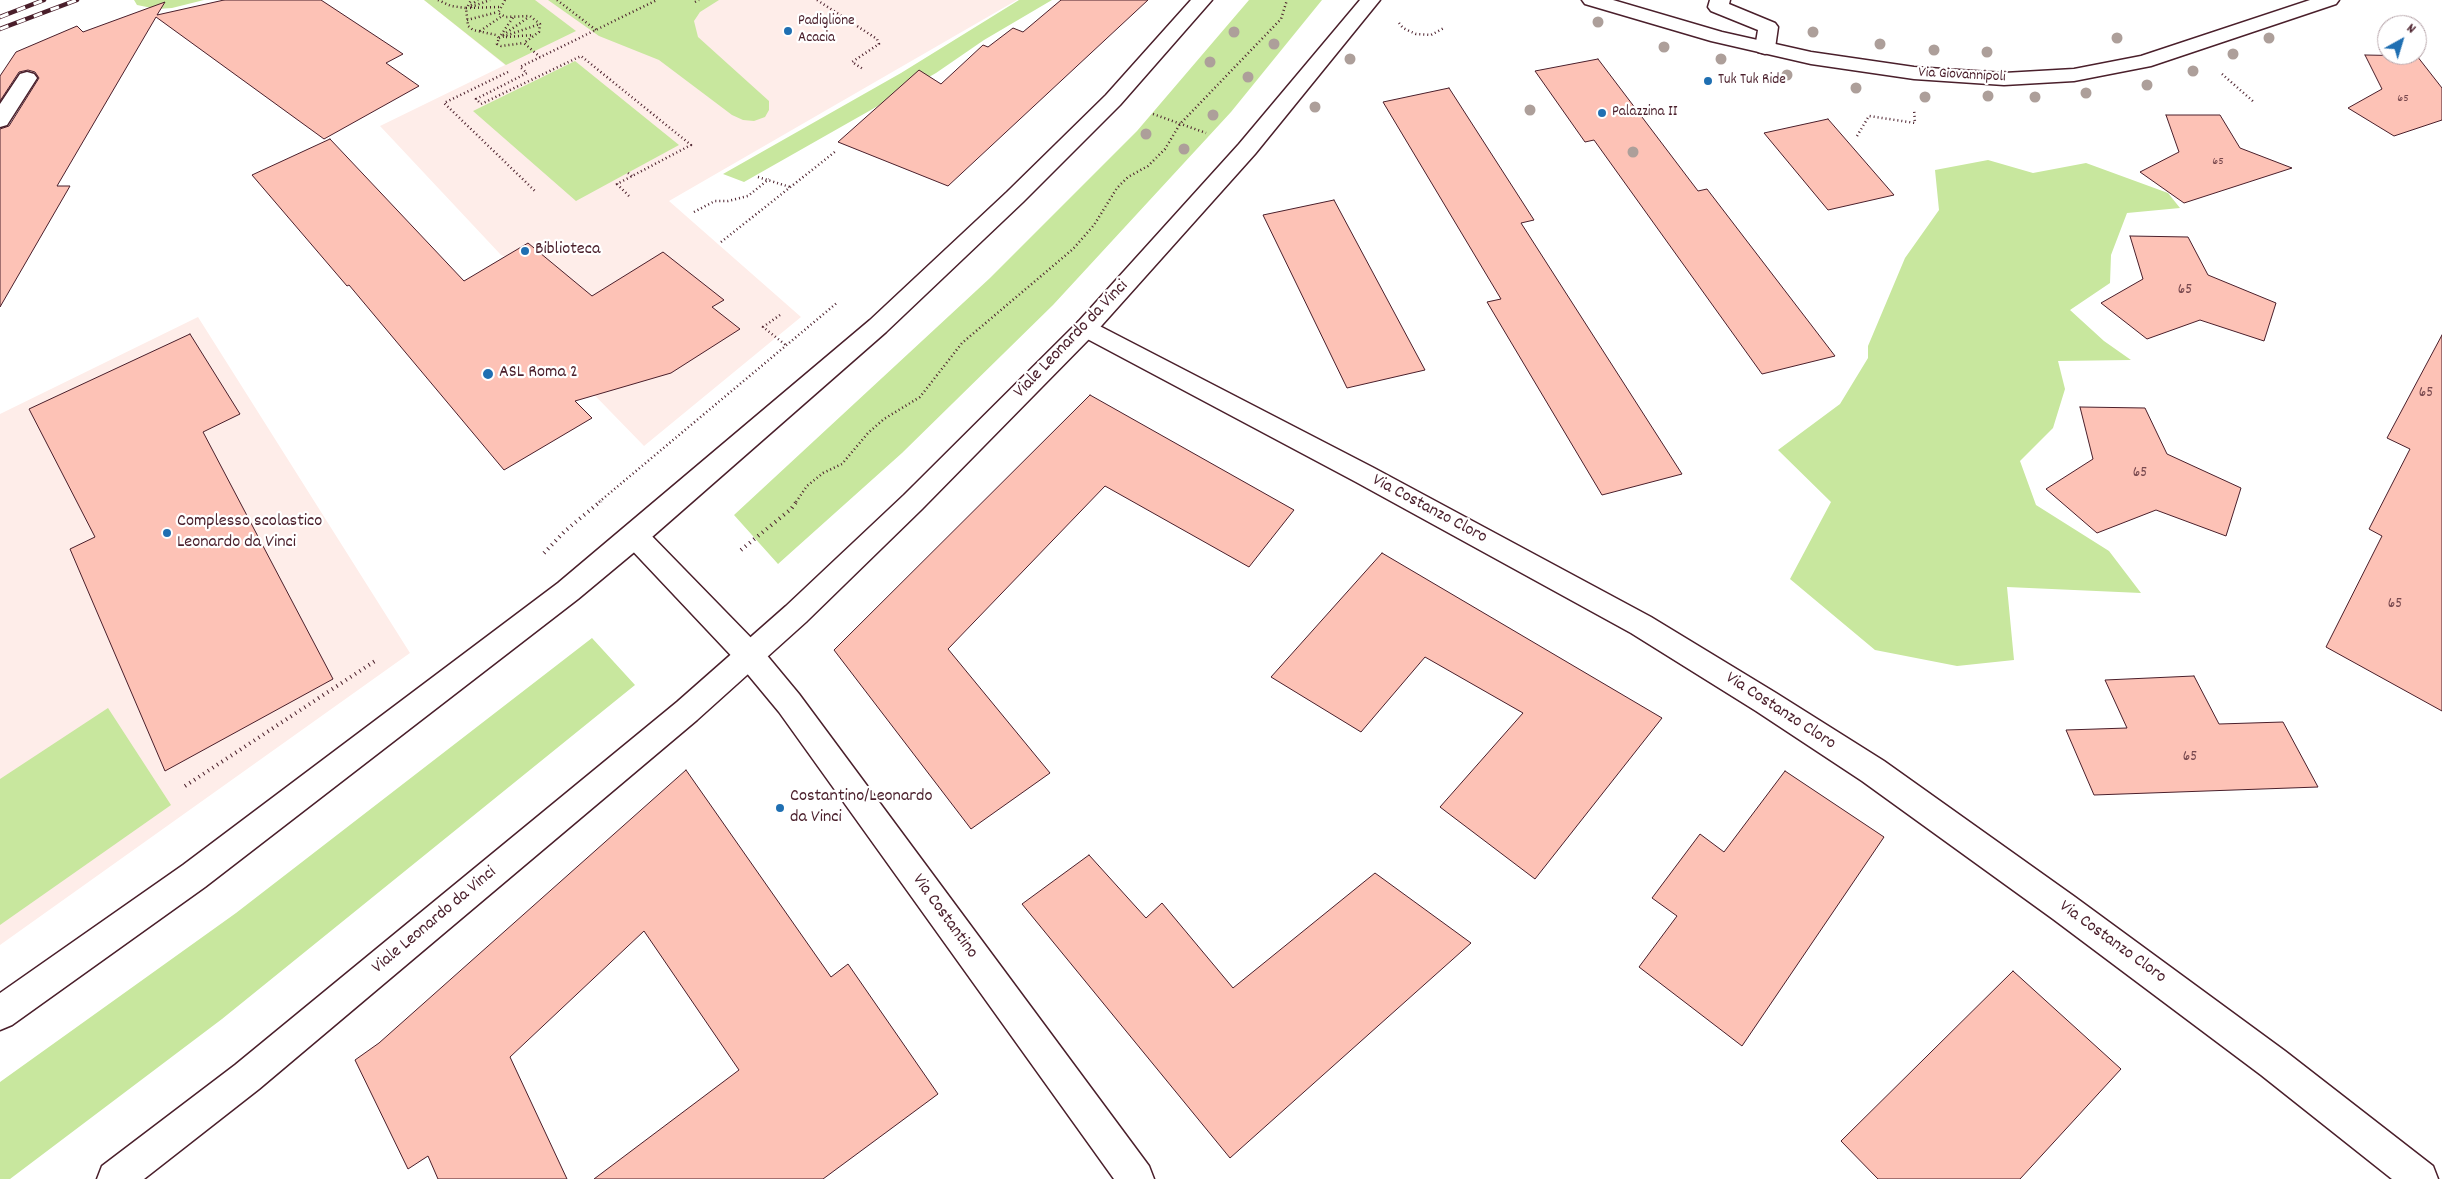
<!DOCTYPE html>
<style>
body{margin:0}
#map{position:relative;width:2442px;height:1179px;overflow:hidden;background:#fff;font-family:Dekko,sans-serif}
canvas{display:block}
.north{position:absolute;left:2377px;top:15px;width:50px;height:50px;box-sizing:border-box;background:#fff;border:1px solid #b7a5aa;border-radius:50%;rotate:39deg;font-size:14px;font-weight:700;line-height:20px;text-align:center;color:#4a1f2b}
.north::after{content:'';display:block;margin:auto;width:18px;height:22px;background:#1f6fb2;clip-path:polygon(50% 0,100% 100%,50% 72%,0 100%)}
</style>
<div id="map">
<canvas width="2442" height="1179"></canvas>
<div class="north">N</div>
</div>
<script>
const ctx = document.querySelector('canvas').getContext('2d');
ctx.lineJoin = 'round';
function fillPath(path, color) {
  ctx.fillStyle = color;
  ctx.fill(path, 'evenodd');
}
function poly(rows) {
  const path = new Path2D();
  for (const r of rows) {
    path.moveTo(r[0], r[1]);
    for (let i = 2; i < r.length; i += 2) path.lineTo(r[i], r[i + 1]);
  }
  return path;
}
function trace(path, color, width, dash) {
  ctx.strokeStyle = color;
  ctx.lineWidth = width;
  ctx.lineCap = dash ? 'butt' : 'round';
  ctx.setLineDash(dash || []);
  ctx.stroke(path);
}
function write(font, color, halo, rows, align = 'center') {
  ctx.font = font + ' Dekko,sans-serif';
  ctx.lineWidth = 4.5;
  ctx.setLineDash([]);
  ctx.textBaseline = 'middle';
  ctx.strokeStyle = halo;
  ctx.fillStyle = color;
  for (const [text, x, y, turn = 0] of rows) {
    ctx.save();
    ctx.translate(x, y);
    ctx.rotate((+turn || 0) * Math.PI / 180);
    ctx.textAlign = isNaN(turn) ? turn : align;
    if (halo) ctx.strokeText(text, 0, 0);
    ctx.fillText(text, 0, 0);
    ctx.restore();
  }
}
const built = poly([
 [424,0,1017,0,669,201,801,317,644,446,504,302,552,276,501,255,380,126,505,65],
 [198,317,410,653,0,945,0,414]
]);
const green = poly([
 [134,0,204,0,172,8,157,9,137,5],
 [424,0,535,0,576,31,506,65],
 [548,0,719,0,700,12,694,21,698,37,769,101,769,110,765,117,754,121,743,120,732,115,659,60,599,36],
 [1019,0,1052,0,984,40,936,73,744,182,723,174,901,73],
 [1249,0,1322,0,1231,112,1053,305,902,453,778,564,734,515,990,278,1137,131],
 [575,61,679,145,576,201,473,111],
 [1988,160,2033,173,2086,163,2168,193,2180,208,2127,213,2111,255,2110,283,2070,310,2104,341,2131,360,2058,361,2065,389,2053,428,2020,461,2036,505,2109,551,2141,593,2007,587,2014,660,1957,666,1875,650,1790,579,1831,502,1778,450,1840,404,1868,358,1868,346,1905,258,1939,210,1935,170],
 [592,638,635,685,222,1019,10,1179,0,1179,0,1082,236,913],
 [108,708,171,805,0,925,0,779]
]);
const building = poly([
 [224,0,321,0,403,54,386,63,419,86,324,139,156,17,57,186,70,186,0,307,0,129,9,126,39,78,35,72,28,70,19,72,0,101,0,76,16,52,77,26,83,32,165,2,157,15,224,0],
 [1061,0,1148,0,948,186,838,142,919,70,941,84,983,45,988,47,1013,28,1023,32,1061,0],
 [2365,55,2417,56,2442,88,2442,120,2394,136,2348,108,2382,89,2365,55],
 [1598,59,1698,191,1707,189,1835,356,1762,374,1594,140,1585,142,1535,71,1598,59],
 [1449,88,1534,220,1521,223,1682,474,1602,495,1487,302,1501,299,1383,102,1449,88],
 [2166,115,2220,115,2240,148,2292,168,2184,203,2140,172,2179,152,2166,115],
 [1828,119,1894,195,1828,210,1764,133,1828,119],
 [330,139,464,281,528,243,592,296,663,252,724,300,712,307,740,329,671,373,575,401,592,418,504,470,349,285,347,286,252,175,330,139],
 [1334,200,1425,370,1347,388,1263,215,1334,200],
 [2130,236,2188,237,2208,275,2276,303,2264,341,2200,320,2147,339,2101,303,2143,279,2130,236],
 [190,334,240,414,203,432,333,679,165,771,70,549,95,537,29,409,190,334],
 [2442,335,2442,711,2326,647,2382,536,2369,529,2410,449,2387,438,2442,335],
 [1090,395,1294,510,1249,567,1105,486,948,649,1050,773,971,829,834,650,1090,395],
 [2080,407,2145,408,2167,454,2241,488,2226,536,2156,510,2097,533,2046,489,2093,459,2080,407],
 [1382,553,1662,718,1535,879,1440,807,1523,713,1425,657,1361,732,1271,677,1382,553],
 [2194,676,2219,724,2283,722,2318,787,2094,795,2066,730,2127,728,2105,680,2194,676],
 [686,770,831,977,848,964,938,1094,823,1179,594,1179,739,1070,644,931,510,1057,567,1179,438,1179,428,1156,408,1169,355,1060,379,1043,686,770],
 [1785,771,1884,837,1742,1046,1639,967,1677,916,1652,898,1700,834,1724,852,1785,771],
 [1089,855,1146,918,1162,903,1233,988,1375,873,1471,943,1230,1158,1022,904,1089,855],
 [2013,971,2121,1069,2020,1179,1878,1179,1841,1141,2013,971]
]);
const pathFar1 = poly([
 [438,0,451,6,466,8,468,26,473,30,496,35,499,38,497,44,501,46,524,43],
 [505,0,498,13,506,17,530,16,540,24,539,32,524,43,540,57],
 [557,0,596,30],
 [817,0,877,39,879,44,852,62,863,69],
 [695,2,699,0],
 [471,5,478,0],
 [468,6,471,0],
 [471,7,490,0],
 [466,8,499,7],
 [467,20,498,12],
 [1399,23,1403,28,1416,34,1431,35,1444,28],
 [480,31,502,16],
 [501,35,514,16],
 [503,35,529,17],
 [506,37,534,35],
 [499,38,540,24],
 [508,72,444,103,535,191],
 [2222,74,2255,103],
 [1153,114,1206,133],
 [1857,136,1869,116,1915,123,1914,109],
 [628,173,632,176],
 [758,177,790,187],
 [629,196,617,184,691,145,581,56,481,104,476,99,527,73,520,67,657,0],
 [694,212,715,201,728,201,748,196,769,179],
 [721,242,836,151],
 [780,315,763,327,787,346],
 [599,502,838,302],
 [796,502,807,486,823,473,842,464,868,433,884,419,920,397,962,343,1073,249,1094,225,1117,188,1128,177,1148,166,1165,149,1180,124,1281,19,1287,0]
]);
const path = poly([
 [741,550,791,509,797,501],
 [544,553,565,531,601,501],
 [185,786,375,661]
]);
const service = poly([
 [1710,0,1730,0,1729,4,1775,23,1778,27,1775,48,1772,52,1765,54,1758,52,1755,48,1758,30,1711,11,1708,7,1710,0]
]);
const minor = poly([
 [27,72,34,74,37,78,7,125,0,127,0,104,20,74,27,72],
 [1086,319,1374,468,1651,617,1776,693,1884,761,2075,897,2285,1051,2433,1166,2438,1179,2392,1179,2261,1075,2053,919,1862,781,1756,711,1631,633,1356,482,1078,334,1074,328,1078,322,1086,319],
 [635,525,644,528,760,647,799,694,1149,1166,1154,1179,1114,1179,779,712,740,665,626,544,622,536,626,528,635,525]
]);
const tertiary = poly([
 [1191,0,1212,0,1120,105,1023,202,886,332,644,544,578,599,205,887,12,1025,0,1030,0,993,183,865,558,583,870,320,1007,192,1106,95,1191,0],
 [1360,0,1380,0,1255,154,1094,334,922,509,806,622,697,720,259,1089,144,1179,97,1179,102,1166,235,1065,677,702,786,606,904,495,1078,322,1239,144,1360,0],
 [1582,0,1613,0,1722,32,1811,52,1914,67,2004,73,2074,69,2141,56,2310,0,2339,0,2336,4,2151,66,2074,81,2004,85,1914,79,1811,64,1711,41,1585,4,1582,0]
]);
const rail = poly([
 [0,17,44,0],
 [0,29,77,0]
]);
const trees = [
 [1598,22],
 [1234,32],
 [1813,32],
 [2117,38],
 [2269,38],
 [1274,44],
 [1880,44],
 [1664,47],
 [1934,50],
 [1987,52],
 [2233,54],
 [1350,59],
 [1721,59],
 [1210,62],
 [2193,71],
 [1787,75],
 [1248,77],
 [2147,85],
 [1856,88],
 [2086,93],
 [1988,96],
 [1925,97],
 [2035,97],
 [1315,107],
 [1530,110],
 [1213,115],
 [1146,134],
 [1184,149],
 [1633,152]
];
const markers = [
 [788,31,5,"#1f6fb2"],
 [1708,81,5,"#1f6fb2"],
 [1602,113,5,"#1f6fb2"],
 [525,251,5,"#1f6fb2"],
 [488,374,6,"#1f6fb2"],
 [167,533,5,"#1f6fb2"],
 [780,808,5,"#1f6fb2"]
];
const farNumbernames = [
 ["65",2403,99],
 ["65",2218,162]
];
const farPoinames = [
 ["Padiglione",798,22],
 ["Acacia",798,39],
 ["Tuk Tuk Ride",1718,81],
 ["Palazzina II",1612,113]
];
const farStreetnames = [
 ["Via Giovannipoli",1962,76,3]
];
const numberNames = [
 ["65",2185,291],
 ["65",2426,394],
 ["65",2140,474],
 ["65",2395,605],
 ["65",2190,758]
];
const poiNames = [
 ["Biblioteca",535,251],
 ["ASL Roma 2",499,374],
 ["Complesso scolastico",177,523],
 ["Leonardo da Vinci",177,544],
 ["Costantino/Leonardo",790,798],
 ["da Vinci",790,819]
];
const streetNames = [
 ["Viale Leonardo da Vinci",1072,340,-46],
 ["Via Costanzo Cloro",1429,510,28],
 ["Via Costanzo Cloro",1780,712,33],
 ["Via Costantino",944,917,54],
 ["Viale Leonardo da Vinci",435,921,-40],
 ["Via Costanzo Cloro",2112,943,36]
];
fillPath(built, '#feede9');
fillPath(green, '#c8e79e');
fillPath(building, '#fdc2b6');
trace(building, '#4a1f2b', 1);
trace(service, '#4a1f2b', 3);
trace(minor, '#4a1f2b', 3);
trace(tertiary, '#4a1f2b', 3);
trace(pathFar1, '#4a1f2b', 2.5, [1, 3]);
trace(path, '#4a1f2b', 4, [1, 4.5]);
fillPath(service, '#fff');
fillPath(minor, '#fff');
fillPath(tertiary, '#fff');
trace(rail, '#4a1f2b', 4.5);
trace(rail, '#fff', 3, [9]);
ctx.fillStyle = '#ad9f9a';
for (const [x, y] of trees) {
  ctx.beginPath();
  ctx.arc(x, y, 5.5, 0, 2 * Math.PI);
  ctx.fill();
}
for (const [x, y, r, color] of markers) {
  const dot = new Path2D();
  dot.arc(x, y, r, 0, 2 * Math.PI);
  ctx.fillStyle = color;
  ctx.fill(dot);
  trace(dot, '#fff', 2);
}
write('12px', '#77484e', null, farNumbernames);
write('15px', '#4a1f2b', '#fff', farPoinames, 'left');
write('15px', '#4a1f2b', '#fff', farStreetnames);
write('15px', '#77484e', null, numberNames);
write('18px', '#4a1f2b', '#fff', poiNames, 'left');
write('18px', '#4a1f2b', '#fff', streetNames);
</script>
